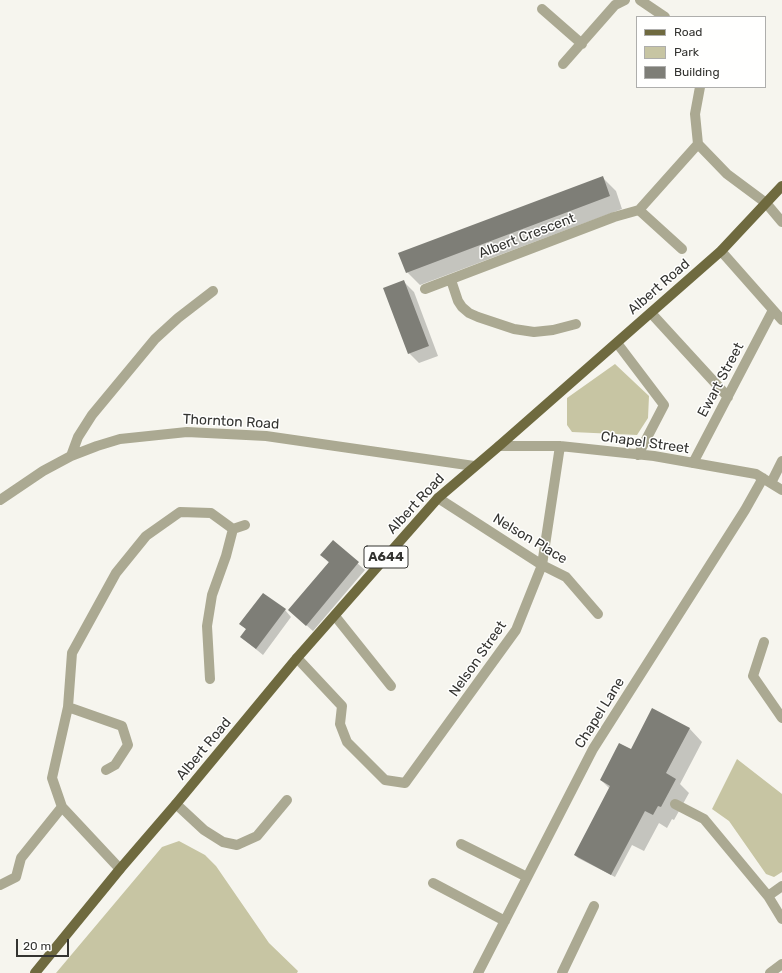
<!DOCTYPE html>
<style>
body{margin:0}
#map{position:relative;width:782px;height:973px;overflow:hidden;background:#f6f5ee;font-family:Rubik,sans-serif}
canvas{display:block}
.legend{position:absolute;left:636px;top:16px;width:130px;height:72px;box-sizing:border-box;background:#fffffe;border:1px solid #aeaeac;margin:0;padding:5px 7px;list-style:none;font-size:12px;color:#343431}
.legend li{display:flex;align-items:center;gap:8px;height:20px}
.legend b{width:20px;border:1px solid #aeaeac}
.scale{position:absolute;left:16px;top:939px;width:53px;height:18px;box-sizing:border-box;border:2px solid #343431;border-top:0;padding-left:5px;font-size:12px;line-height:14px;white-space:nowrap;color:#343431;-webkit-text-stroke:3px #fffffe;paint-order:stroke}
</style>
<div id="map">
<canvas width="782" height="973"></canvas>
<ul class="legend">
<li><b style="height:5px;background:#6f6a3f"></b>Road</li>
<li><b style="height:11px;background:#c7c5a3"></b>Park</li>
<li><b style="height:11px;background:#7e7e77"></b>Building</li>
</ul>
<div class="scale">20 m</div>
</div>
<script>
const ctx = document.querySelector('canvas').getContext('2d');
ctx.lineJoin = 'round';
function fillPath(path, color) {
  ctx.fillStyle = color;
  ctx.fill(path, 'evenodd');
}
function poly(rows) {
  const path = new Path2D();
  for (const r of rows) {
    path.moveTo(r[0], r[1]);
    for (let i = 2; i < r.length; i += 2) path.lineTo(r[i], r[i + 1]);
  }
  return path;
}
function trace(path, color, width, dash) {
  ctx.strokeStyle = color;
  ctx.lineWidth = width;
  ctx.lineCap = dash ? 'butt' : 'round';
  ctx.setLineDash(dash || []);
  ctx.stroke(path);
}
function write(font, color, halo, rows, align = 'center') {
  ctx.font = font + ' Rubik,sans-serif';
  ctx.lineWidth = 3;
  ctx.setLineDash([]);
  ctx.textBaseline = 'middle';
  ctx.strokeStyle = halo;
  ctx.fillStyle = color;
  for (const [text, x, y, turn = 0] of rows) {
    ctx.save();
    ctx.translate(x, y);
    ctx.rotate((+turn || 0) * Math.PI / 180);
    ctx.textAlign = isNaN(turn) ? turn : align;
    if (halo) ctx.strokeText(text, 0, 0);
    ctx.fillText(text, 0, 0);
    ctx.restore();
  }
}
const green = poly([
 [615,364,649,396,648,418,637,435,572,432,567,425,567,398],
 [737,759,782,794,782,872,774,877,766,874,729,821,712,809],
 [179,841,205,855,216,866,269,943,298,971,297,973,56,973,162,847]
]);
const shadow = poly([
 [602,177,616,191,622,209,420,285,407,272],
 [404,282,414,292,438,356,419,363,409,353],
 [333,542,365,570,313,631,289,610,329,563,322,555],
 [285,610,291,617,263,655,241,637,247,630,241,624],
 [689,728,702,742,680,784,689,793,674,820,672,819,667,828,659,823,644,851,632,845,615,877,578,858,575,855,610,789,601,780,631,750]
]);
const building = poly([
 [603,176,610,196,406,273,398,253],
 [404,280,429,346,408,354,383,288],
 [333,540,359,562,306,626,288,610,329,562,320,555],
 [263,593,286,609,256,649,240,637,246,629,239,624],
 [652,708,690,728,666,773,676,779,661,807,658,806,653,815,645,811,611,875,574,855,610,786,600,780,619,743,631,749]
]);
const minor = poly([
 [640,0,665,17],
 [542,9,582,44],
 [563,64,615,5,625,0],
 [700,87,695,114,698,144,727,174,766,203,782,222],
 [639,210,698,144],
 [721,251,782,320],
 [451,280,458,301,462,307,469,313,478,317,514,329,534,332,553,330,576,324],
 [425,289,614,217,639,210,682,249],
 [651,313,728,397],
 [617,343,664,405,638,455],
 [499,446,560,446,654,456,756,474,782,490],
 [71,456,78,437,92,415,155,339,178,318,213,291],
 [693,463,773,310],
 [771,483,782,461],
 [438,498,542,565,566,577,598,614],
 [0,500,43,471,71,456,97,446,120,439,187,432,266,436,474,466],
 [233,529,245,525],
 [335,616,391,686],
 [764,642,753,676,782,718],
 [297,658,342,706,340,724,347,742,385,780,405,783,516,630,542,565,560,446],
 [68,707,122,726,128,745,115,765,106,770],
 [176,804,204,830,223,842,237,845,257,836,287,800],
 [675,804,704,819,768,896,782,919],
 [461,844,527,877],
 [120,869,62,807,52,778,68,707,72,653,116,573,146,536,180,512,211,513,233,529,226,556,212,595,207,626,210,679],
 [433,883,505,921],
 [0,885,16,877,21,858,62,807],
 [768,896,782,886],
 [478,973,593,749,745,510,763,478],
 [562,973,594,906],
 [770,973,782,964]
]);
const major = poly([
 [35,973,120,869,176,804,297,658,438,498,499,446,721,251,782,186]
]);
const shields = [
 [386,557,44]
];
const shieldNames = [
 ["A644",386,557]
];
const streetNames = [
 ["Albert Crescent",527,236,-21],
 ["Albert Road",659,287,-41],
 ["Ewart Street",721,380,-62],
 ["Thornton Road",231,422,3],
 ["Chapel Street",645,443,8],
 ["Albert Road",416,504,-47],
 ["Nelson Place",530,539,31],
 ["Nelson Street",478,659,-55],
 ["Chapel Lane",600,713,-58],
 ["Albert Road",204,749,-50]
];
fillPath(green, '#c7c5a3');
fillPath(shadow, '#0003');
fillPath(building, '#7e7e77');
trace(minor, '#aba992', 10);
trace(major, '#6f6a3f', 10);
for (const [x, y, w] of shields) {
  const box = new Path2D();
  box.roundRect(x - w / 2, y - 11, w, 22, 3);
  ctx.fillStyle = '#fffffe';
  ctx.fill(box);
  trace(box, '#343431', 1);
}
write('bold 13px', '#343431', null, shieldNames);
write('14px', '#343431', '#fffffe', streetNames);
</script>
